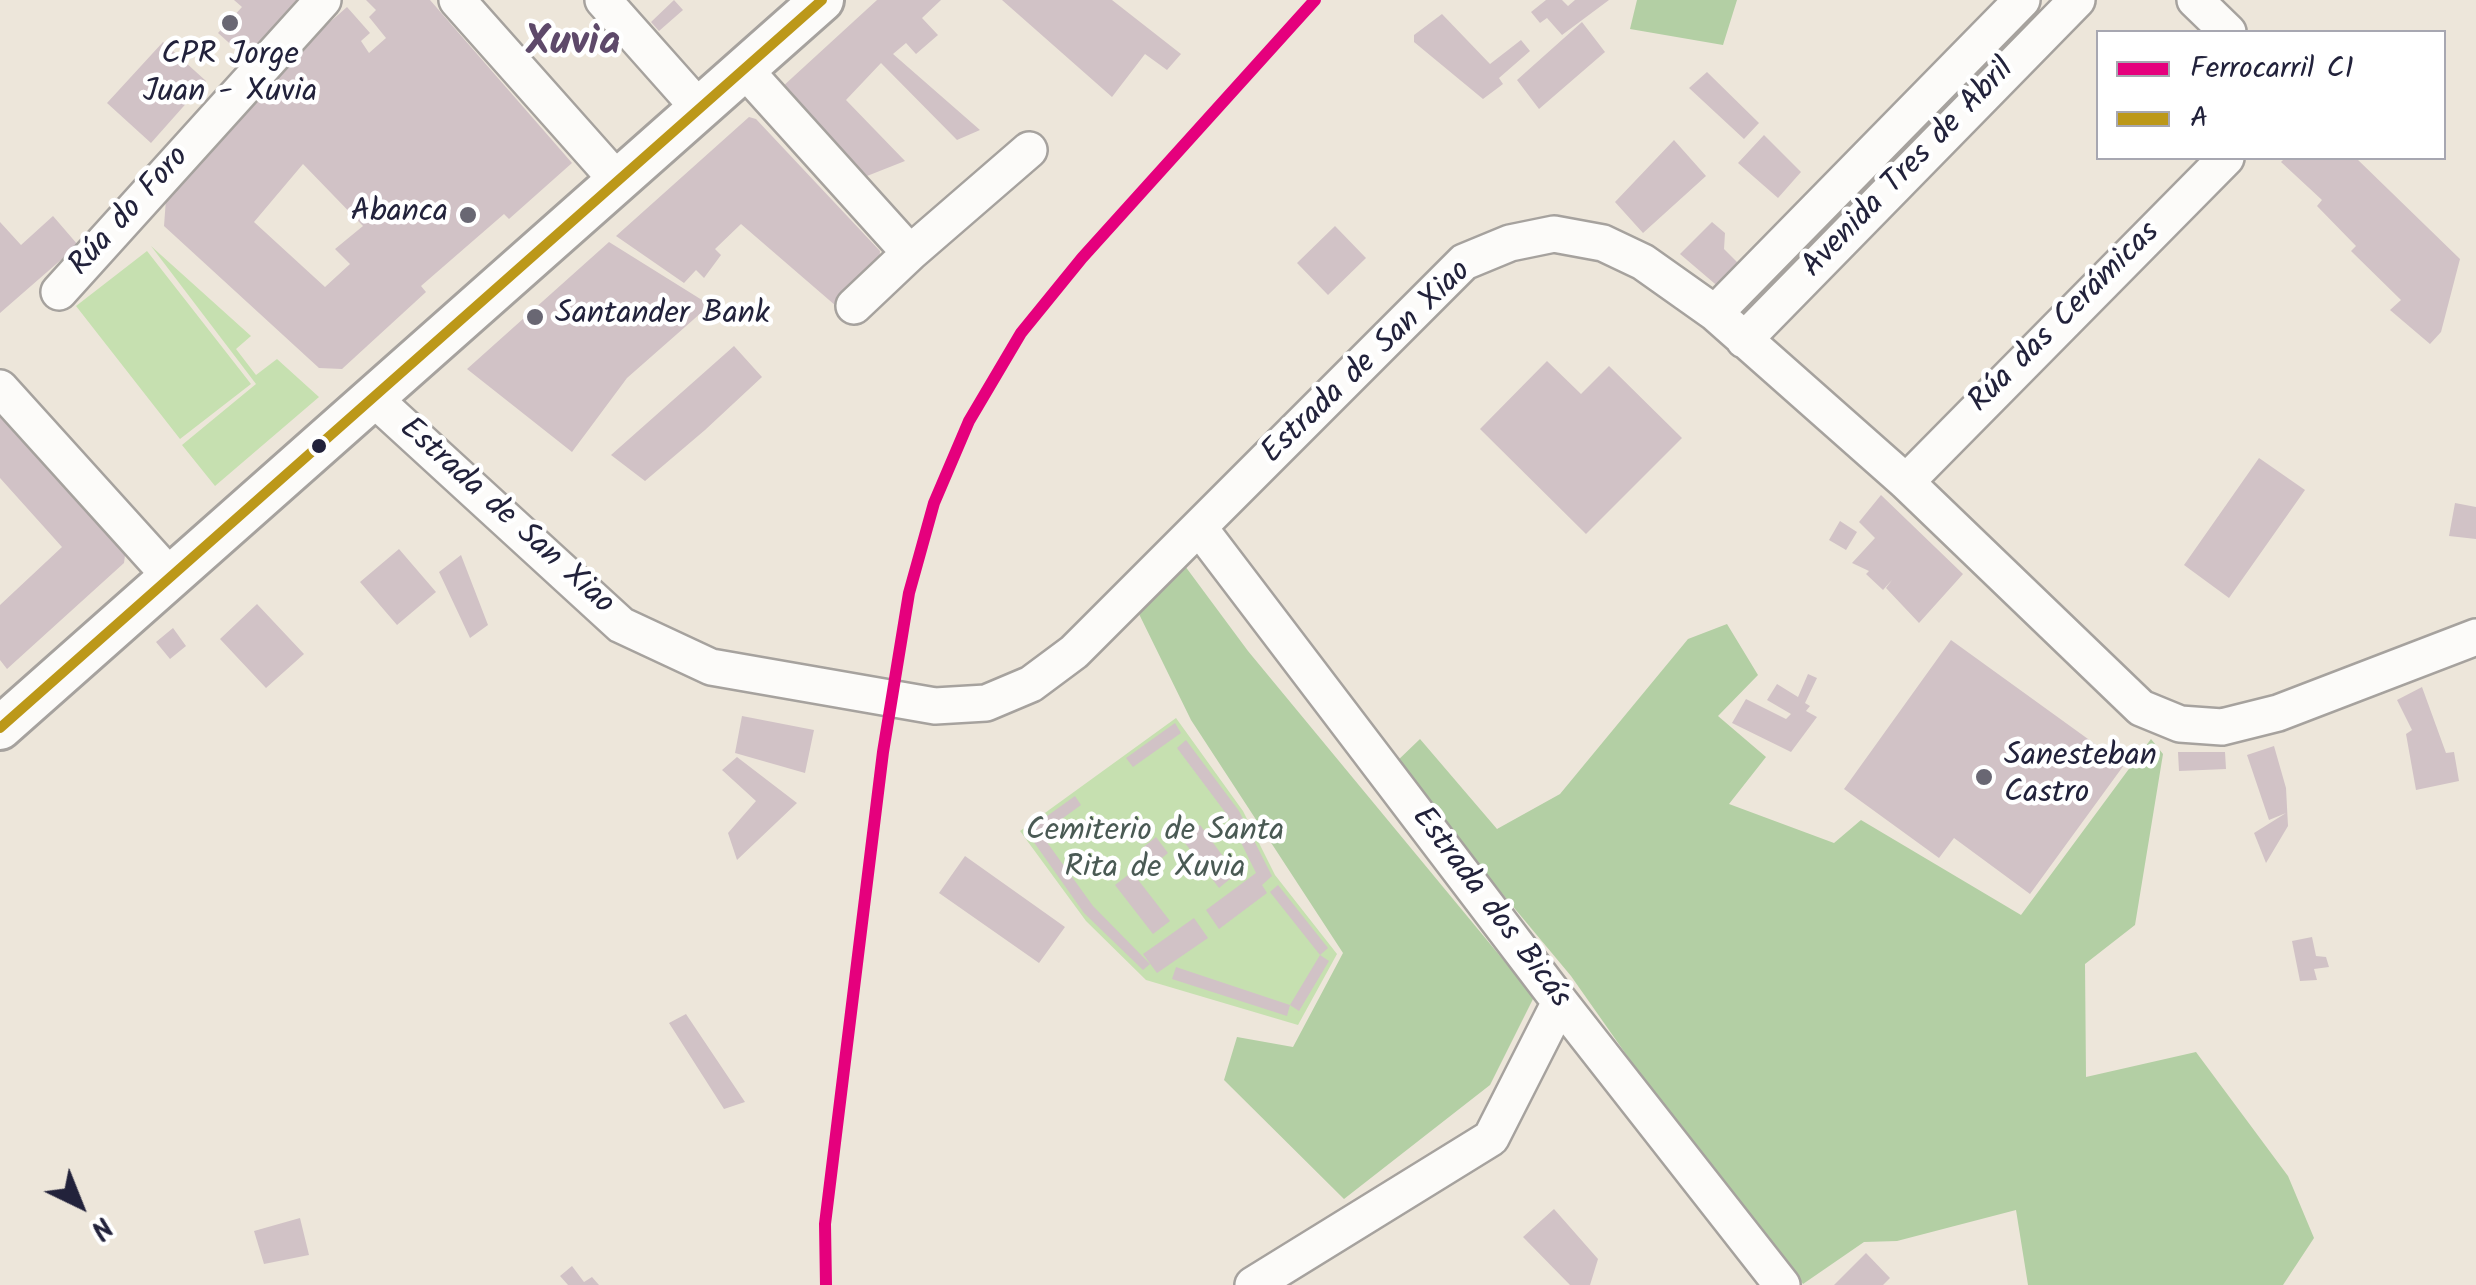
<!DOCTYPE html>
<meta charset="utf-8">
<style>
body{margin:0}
#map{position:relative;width:2476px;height:1285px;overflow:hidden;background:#ede6da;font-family:Kalam,sans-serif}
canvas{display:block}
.legend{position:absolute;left:2096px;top:30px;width:350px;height:130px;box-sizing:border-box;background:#fff;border:2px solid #a7a7b1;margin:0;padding:12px 18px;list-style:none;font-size:30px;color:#22223b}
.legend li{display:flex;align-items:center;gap:20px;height:50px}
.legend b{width:50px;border:2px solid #a7a7b1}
.north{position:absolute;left:30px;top:1155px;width:100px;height:100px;-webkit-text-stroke:8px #fff;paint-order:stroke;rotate:137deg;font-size:28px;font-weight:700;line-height:40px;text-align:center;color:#22223b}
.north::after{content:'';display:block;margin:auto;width:35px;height:45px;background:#22223b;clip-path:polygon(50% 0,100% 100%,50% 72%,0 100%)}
</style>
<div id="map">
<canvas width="2476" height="1285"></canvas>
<ul class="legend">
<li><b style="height:12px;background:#e5007d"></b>Ferrocarril C1</li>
<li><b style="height:12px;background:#bc9819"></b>A</li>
</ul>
<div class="north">N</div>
</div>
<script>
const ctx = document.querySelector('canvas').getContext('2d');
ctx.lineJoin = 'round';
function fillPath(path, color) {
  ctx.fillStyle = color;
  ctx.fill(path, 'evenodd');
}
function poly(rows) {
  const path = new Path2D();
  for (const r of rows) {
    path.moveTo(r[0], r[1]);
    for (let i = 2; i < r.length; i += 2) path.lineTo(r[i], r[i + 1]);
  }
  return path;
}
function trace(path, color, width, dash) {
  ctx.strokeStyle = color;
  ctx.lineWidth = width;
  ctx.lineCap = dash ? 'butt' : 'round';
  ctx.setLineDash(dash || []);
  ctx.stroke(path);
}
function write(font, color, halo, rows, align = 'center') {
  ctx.font = font + ' Kalam,sans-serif';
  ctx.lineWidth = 9;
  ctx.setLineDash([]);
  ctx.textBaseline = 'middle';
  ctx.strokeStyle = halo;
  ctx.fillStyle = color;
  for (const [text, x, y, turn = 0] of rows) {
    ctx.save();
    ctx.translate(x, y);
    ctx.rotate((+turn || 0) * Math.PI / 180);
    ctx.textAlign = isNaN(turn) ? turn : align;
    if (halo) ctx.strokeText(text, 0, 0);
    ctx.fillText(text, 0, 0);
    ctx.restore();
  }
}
const green = poly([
 [151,246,251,336,236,349,256,375,277,359,319,397,215,486,182,445,256,384],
 [147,251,251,384,180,439,76,306],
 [1176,718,1243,811,1275,875,1337,954,1298,1025,1146,980,1086,921,1020,831]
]);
const forest = poly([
 [1637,0,1737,0,1723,45,1630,29],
 [1185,566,1248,651,1534,997,1490,1085,1344,1199,1224,1080,1237,1037,1293,1047,1343,953,1191,720,1139,614],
 [1727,624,1758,675,1718,716,1766,757,1729,804,1834,843,1861,820,2021,915,2151,739,2163,754,2135,925,2085,964,2086,1077,2196,1052,2288,1176,2314,1238,2283,1285,2028,1285,2016,1210,1897,1241,1864,1242,1803,1284,1687,1141,1571,976,1394,764,1420,739,1497,829,1560,794,1688,639]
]);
const building = poly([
 [234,0,298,0,246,58,218,33,242,7],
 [366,0,430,0,572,163,509,219,504,214,421,286,426,292,342,369,319,368,164,226,166,199,304,45,347,7,370,33,361,41,369,53,386,38,369,17,376,10],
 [303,164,363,226,335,249,350,264,325,287,254,222],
 [674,0,683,10,659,31,651,22],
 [877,0,941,0,922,18,938,35,916,54,906,43,893,54,980,130,957,140,881,63,846,100,905,161,867,176,781,88],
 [1002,0,1112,0,1181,54,1167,70,1145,54,1112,97],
 [1546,0,1562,0,1568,6,1575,0,1609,0,1562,35,1547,18,1540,23,1531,12],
 [1442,14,1490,64,1521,40,1530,51,1499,78,1503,84,1483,99,1414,42,1414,35],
 [1582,22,1605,52,1539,109,1517,80],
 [163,42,206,81,151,143,107,103],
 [1707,72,1759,123,1744,139,1689,88],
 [749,117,756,119,880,251,879,267,836,306,741,224,715,249,721,255,704,278,696,270,684,283,616,236],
 [1764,135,1801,172,1778,198,1738,163],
 [1674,140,1706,176,1643,233,1615,202],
 [2285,158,2356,158,2460,259,2441,332,2430,344,2390,310,2401,300,2351,251,2356,246,2317,206,2322,200,2281,162],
 [53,216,78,245,0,313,0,222,21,245],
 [1712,222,1725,233,1724,249,1741,266,1721,289,1680,254],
 [1335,226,1366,258,1328,295,1297,263],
 [609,242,710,305,627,378,572,452,467,369],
 [734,346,762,377,705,430,645,481,611,455],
 [1547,361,1581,394,1609,366,1682,438,1586,534,1480,429],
 [0,404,127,540,124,563,7,669,0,660,0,605,62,547,0,478],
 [2259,458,2305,490,2229,598,2184,565],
 [1881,495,1963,574,1919,623,1886,588,1892,580,1883,590,1866,574,1869,571,1852,563,1875,538,1859,522],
 [2455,503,2476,507,2476,539,2449,536],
 [1840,521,1857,532,1846,550,1829,540],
 [399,549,436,592,397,625,360,582],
 [461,555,488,625,470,638,439,572],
 [257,604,304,654,266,688,220,639],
 [173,628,186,646,170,659,156,642],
 [1951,640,2124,765,2030,894,1954,838,1939,858,1844,789],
 [1808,674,1817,678,1805,703,1810,706,1806,711,1817,717,1791,752,1732,723,1746,699,1786,719,1791,714,1767,700,1777,684,1798,697],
 [2422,687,2446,753,2454,752,2459,781,2416,790,2406,734,2412,730,2397,700],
 [742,716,814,730,805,773,735,753],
 [1175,723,1181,733,1133,767,1126,758],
 [1186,740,1239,811,1272,876,1262,885,1267,893,1219,929,1206,910,1256,873,1228,816,1177,748],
 [2274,746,2286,788,2288,826,2266,863,2254,833,2286,813,2269,820,2247,755],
 [2178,752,2225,752,2226,769,2179,771],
 [737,757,797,803,737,860,728,833,756,801,722,770],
 [1075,796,1081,805,1041,834,1093,906,1150,964,1143,970,1084,913,1026,831],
 [1200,825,1236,874,1219,888,1182,839],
 [1156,837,1168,853,1153,865,1141,849],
 [965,856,1065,927,1039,963,939,893],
 [1132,872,1170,921,1153,934,1115,885],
 [1278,885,1328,948,1320,955,1270,892],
 [1194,918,1208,938,1157,973,1143,954],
 [2312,937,2316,956,2326,957,2329,967,2314,969,2317,980,2300,981,2292,941],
 [1320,955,1329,961,1299,1011,1290,1005],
 [1176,967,1290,1005,1287,1016,1172,979],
 [686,1014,745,1102,724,1109,669,1023],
 [1554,1209,1598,1259,1590,1285,1570,1285,1523,1237],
 [300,1218,309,1255,264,1264,254,1231],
 [1866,1253,1890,1278,1883,1285,1834,1285],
 [572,1266,584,1282,592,1277,599,1285,568,1285,560,1276]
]);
const minor = poly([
 [457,0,617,180],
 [603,0,699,108],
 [2195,0,2228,32],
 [744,69,910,253,1029,150],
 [59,292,323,0],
 [854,306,910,253],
 [1715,313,2022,0],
 [1744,340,2077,0],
 [0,388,170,576],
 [371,396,621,625,711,667,935,706,986,703,1031,684,1074,652,1464,262,1510,243,1554,234,1603,243,1643,262,1715,313,1906,482,2141,708,2180,724,2222,727,2278,713,2476,637],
 [1906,482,2226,158],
 [1201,530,1560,1002,1782,1285],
 [1253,1285,1491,1138,1560,1002]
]);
const major = poly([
 [0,728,822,0]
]);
const bus1 = poly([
 [0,728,822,0]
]);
const rail1 = poly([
 [826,1285,825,1224,883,752,909,593,934,503,969,421,1021,333,1082,258,1315,0]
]);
const markers = [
 [230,23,10,"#696773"],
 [468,215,10,"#696773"],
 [535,317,10,"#696773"],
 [319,446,9,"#22223b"],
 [1984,777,10,"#696773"]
];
const poiNames = [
 ["CPR Jorge",230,58,"center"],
 ["Juan - Xuvia",230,95,"center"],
 ["Abanca",448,215,"right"],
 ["Santander Bank",555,317],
 ["Sanesteban",2004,759],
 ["Castro",2004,796]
];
const streetNames = [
 ["Avenida Tres de Abril",1910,170,-46],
 ["Rúa do Foro",131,213,-48],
 ["Rúa das Cerámicas",2066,319,-45],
 ["Estrada de San Xiao",1368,364,-44],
 ["Estrada de San Xiao",505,518,42],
 ["Estrada dos Bicás",1489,909,53]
];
const parkNames = [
 ["Cemiterio de Santa",1155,834],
 ["Rita de Xuvia",1155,871]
];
const districtNames = [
 ["Xuvia",573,47]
];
fillPath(green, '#c6e0b0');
fillPath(forest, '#b3cfa4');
fillPath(building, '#d1c2c6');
trace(minor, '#a6a29e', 40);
trace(major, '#a6a29e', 48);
trace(minor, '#fcfbf9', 35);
trace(major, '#fcfbf9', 42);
trace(bus1, '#bc9819', 10);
trace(rail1, '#e5007d', 12);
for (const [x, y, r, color] of markers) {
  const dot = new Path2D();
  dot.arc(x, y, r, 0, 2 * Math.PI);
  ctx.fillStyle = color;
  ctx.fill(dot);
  trace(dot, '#fff', 4);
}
write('32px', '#22223b', '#fff', poiNames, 'left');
write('32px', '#22223b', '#fff', streetNames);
write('32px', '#4a5a54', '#fff', parkNames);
write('bold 42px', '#5e496a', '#fff', districtNames);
</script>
